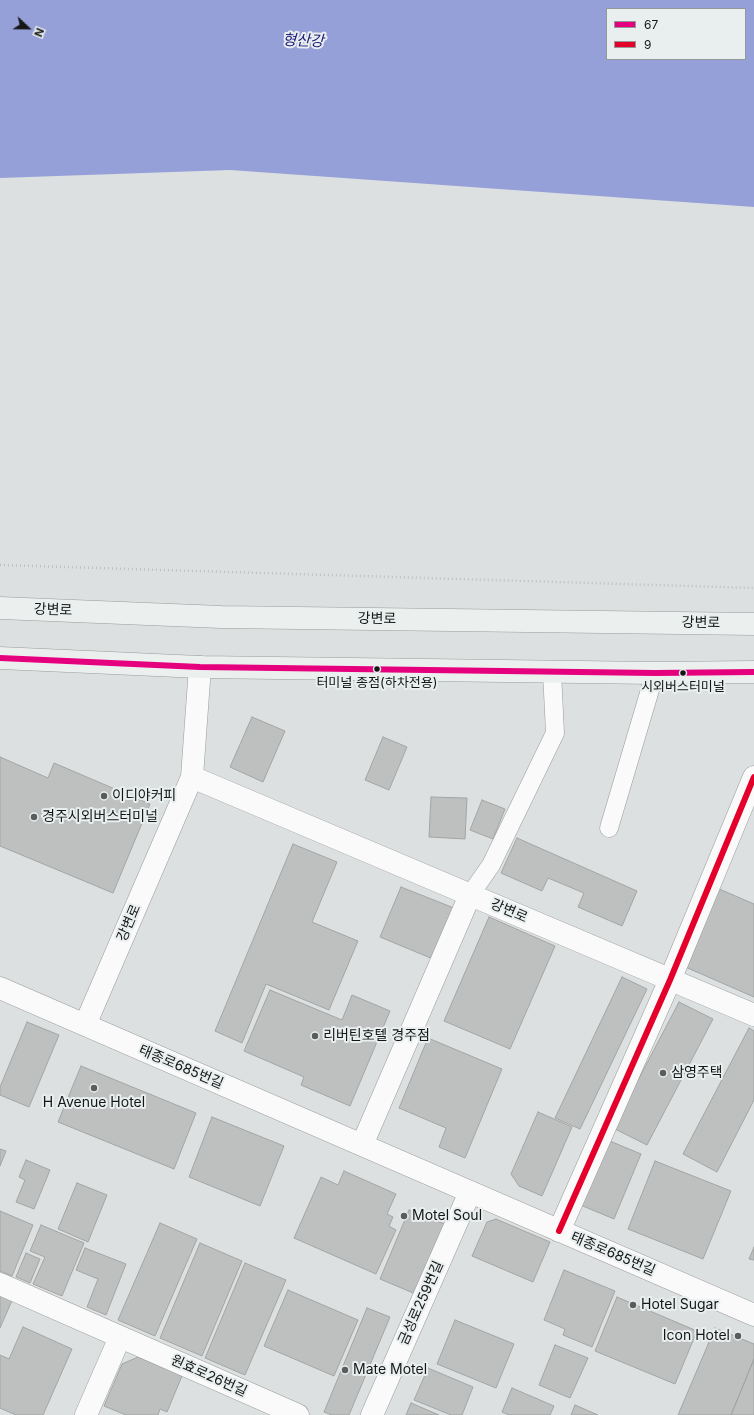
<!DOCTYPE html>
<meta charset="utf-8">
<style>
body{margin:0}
#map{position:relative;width:754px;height:1415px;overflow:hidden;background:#dde0e0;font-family:Inter,sans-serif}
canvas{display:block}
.legend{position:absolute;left:606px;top:8px;width:140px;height:52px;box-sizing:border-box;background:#e9eeee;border:1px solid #949898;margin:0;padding:5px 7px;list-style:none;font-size:12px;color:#151717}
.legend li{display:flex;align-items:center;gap:8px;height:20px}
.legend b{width:20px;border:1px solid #949898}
.north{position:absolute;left:8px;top:8px;width:40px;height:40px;-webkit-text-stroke:3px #e9eeee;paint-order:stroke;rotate:112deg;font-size:11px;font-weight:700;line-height:16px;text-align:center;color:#151717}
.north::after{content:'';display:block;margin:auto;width:14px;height:18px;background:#151717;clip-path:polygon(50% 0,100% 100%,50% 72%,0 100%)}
</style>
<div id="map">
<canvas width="754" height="1415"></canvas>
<ul class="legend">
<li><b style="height:5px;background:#e5007d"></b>67</li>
<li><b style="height:5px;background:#e4002b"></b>9</li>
</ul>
<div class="north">N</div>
</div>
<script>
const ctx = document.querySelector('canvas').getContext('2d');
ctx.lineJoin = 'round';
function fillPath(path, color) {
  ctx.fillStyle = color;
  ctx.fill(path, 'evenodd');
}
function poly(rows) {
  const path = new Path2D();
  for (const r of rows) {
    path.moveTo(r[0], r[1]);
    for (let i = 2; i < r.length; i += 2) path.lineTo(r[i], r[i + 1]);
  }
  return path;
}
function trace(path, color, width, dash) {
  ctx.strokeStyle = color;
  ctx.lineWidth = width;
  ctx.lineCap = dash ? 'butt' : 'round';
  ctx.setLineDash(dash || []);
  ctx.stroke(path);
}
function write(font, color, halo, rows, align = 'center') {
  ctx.font = font + ' Inter,"Noto Sans KR",sans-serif';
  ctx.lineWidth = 4;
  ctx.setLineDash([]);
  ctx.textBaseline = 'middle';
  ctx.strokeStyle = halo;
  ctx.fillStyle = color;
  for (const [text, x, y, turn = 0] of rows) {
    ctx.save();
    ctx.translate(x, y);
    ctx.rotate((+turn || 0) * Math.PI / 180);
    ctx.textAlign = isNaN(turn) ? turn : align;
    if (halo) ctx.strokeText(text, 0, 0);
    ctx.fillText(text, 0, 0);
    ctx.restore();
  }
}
const water = poly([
 [0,0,754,0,754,207,230,170,0,178],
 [607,9,745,9,745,59,607,59]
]);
const building = poly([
 [252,717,285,731,263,782,230,767,252,717],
 [383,737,407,747,389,790,365,780,383,737],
 [0,757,48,778,54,763,150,804,113,893,0,846,0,757],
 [431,797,467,798,465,839,429,837,431,797],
 [482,800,505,809,493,839,470,830,482,800],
 [517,838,637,891,622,926,578,907,584,893,548,878,542,891,501,873,517,838],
 [293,844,337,862,312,922,358,941,329,1010,266,984,242,1043,215,1031,293,844],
 [401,887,454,908,433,959,380,937,401,887],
 [717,888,754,904,754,997,683,966,717,888],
 [489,917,555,946,510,1049,444,1021,489,917],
 [622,977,647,989,580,1129,555,1118,622,977],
 [270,990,342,1020,352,995,390,1011,350,1106,301,1085,304,1077,244,1051,270,990],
 [679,1002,713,1019,647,1145,613,1128,679,1002],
 [27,1022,59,1035,29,1107,0,1095,0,1087,27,1022],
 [749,1028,754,1031,754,1100,717,1172,683,1154,749,1028],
 [428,1038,502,1069,465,1158,439,1147,446,1128,399,1108,428,1038],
 [81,1066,196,1113,174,1169,58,1122,81,1066],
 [538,1112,572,1127,542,1196,519,1186,511,1174,538,1112],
 [212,1117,284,1146,260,1206,189,1177,212,1117],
 [605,1139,641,1154,614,1219,578,1204,605,1139],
 [0,1149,6,1151,0,1166,0,1149],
 [26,1160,50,1170,34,1209,16,1202,25,1180,19,1177,26,1160],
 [655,1161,731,1191,703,1259,628,1229,655,1161],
 [344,1171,396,1194,387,1214,393,1217,389,1226,396,1230,376,1274,294,1238,321,1177,338,1185,344,1171],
 [77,1183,107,1195,88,1242,58,1229,77,1183],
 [409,1210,447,1225,418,1295,380,1279,409,1210],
 [0,1211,33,1225,12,1276,0,1271,0,1211],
 [496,1219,550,1242,533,1282,472,1256,487,1222,496,1219],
 [160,1223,197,1239,155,1336,118,1320,160,1223],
 [41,1225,84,1243,62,1296,33,1284,45,1257,30,1251,41,1225],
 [200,1243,242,1261,202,1356,160,1338,200,1243],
 [754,1247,754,1260,749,1259,754,1247],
 [85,1248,126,1264,106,1315,87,1307,98,1279,76,1270,85,1248],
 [26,1253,40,1259,30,1283,16,1277,26,1253],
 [245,1263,286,1280,245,1375,205,1358,245,1263],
 [564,1270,615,1291,592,1347,563,1335,565,1329,544,1320,564,1270],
 [288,1290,358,1320,334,1376,264,1346,288,1290],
 [0,1291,14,1296,0,1328,0,1291],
 [617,1297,697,1331,675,1384,595,1351,617,1297],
 [367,1308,390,1317,349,1415,332,1415,324,1412,367,1308],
 [455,1320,514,1344,496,1388,437,1364,455,1320],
 [23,1327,72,1349,43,1415,16,1415,0,1408,0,1355,9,1359,23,1327],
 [715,1328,754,1344,754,1359,731,1415,678,1415,715,1328],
 [555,1345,588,1358,570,1398,539,1385,555,1345],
 [138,1357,182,1376,167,1412,160,1409,158,1415,126,1415,104,1406,122,1364,138,1357],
 [754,1359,754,1415,731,1415,754,1359],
 [428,1368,473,1387,462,1415,451,1415,414,1400,428,1368],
 [512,1388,554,1406,550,1415,509,1415,502,1412,512,1388],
 [411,1403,439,1415,406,1415,411,1403],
 [575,1405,598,1415,571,1415,575,1405]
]);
const path = poly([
 [0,565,754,588]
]);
const lane = poly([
 [609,828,655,673],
 [470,895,491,865,555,733,552,672]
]);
const street = poly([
 [192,777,754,1015],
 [0,988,754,1315],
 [85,1025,192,777,200,667],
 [362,1145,470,895],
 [559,1231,670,980,754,777],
 [0,1284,298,1415],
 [86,1415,120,1337],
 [372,1415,470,1192]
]);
const secondary = poly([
 [0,608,221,617,754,624],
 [0,658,200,667,655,673,754,672]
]);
const bus1 = poly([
 [0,658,200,667,655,673,754,672]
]);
const bus2 = poly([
 [559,1231,670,980,754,777]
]);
const markers = [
 [377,669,3.5,"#151717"],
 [683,673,3.5,"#151717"],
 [104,796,4,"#5b5d5d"],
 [34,817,4,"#5b5d5d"],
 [315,1036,4,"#5b5d5d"],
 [663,1073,4,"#5b5d5d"],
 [94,1088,4,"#5b5d5d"],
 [404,1216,4,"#5b5d5d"],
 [633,1305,4,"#5b5d5d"],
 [738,1336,4,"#5b5d5d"],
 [345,1370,4,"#5b5d5d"]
];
const busNames = [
 ["터미널 종점(하차전용)",377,683],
 ["시외버스터미널",683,687]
];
const streetNames = [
 ["강변로",53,610,2],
 ["강변로",377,619,1],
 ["강변로",701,623,1],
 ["강변로",509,911,23],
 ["강변로",129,923,-67],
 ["태종로685번길",181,1067,23],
 ["태종로685번길",613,1254,23],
 ["금성로259번길",421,1303,-66],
 ["원효로26번길",209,1376,24]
];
const poiNames = [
 ["이디야커피",112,796],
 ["경주시외버스터미널",42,817],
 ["리버틴호텔 경주점",323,1036],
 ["삼영주택",671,1073],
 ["H Avenue Hotel",94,1103,"center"],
 ["Motel Soul",412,1216],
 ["Hotel Sugar",641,1305],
 ["Icon Hotel",730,1336,"right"],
 ["Mate Motel",353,1370]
];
const waterNames = [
 ["형산강",303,41,2]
];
fillPath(water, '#96a0d8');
fillPath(building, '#bec0c0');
trace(building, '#a3a5a5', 1);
trace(lane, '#999b9b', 19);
trace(street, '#999b9b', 23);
trace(secondary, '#999b9b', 23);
trace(path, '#bebfbf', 2.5, [1, 3]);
trace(lane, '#fafafa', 18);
trace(street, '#fafafa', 22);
trace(secondary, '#ebf0ee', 22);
trace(bus1, '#e5007d', 6);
trace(bus2, '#e4002b', 6);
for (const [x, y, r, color] of markers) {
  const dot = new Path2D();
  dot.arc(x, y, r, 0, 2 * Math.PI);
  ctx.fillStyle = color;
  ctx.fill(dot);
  trace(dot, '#e9eeee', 1.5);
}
write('13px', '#151717', '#e9eeee', busNames);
write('14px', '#151717', '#e9eeee', streetNames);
write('14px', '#151717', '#e9eeee', poiNames, 'left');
write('italic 15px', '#23217d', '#e9eeee', waterNames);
</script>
